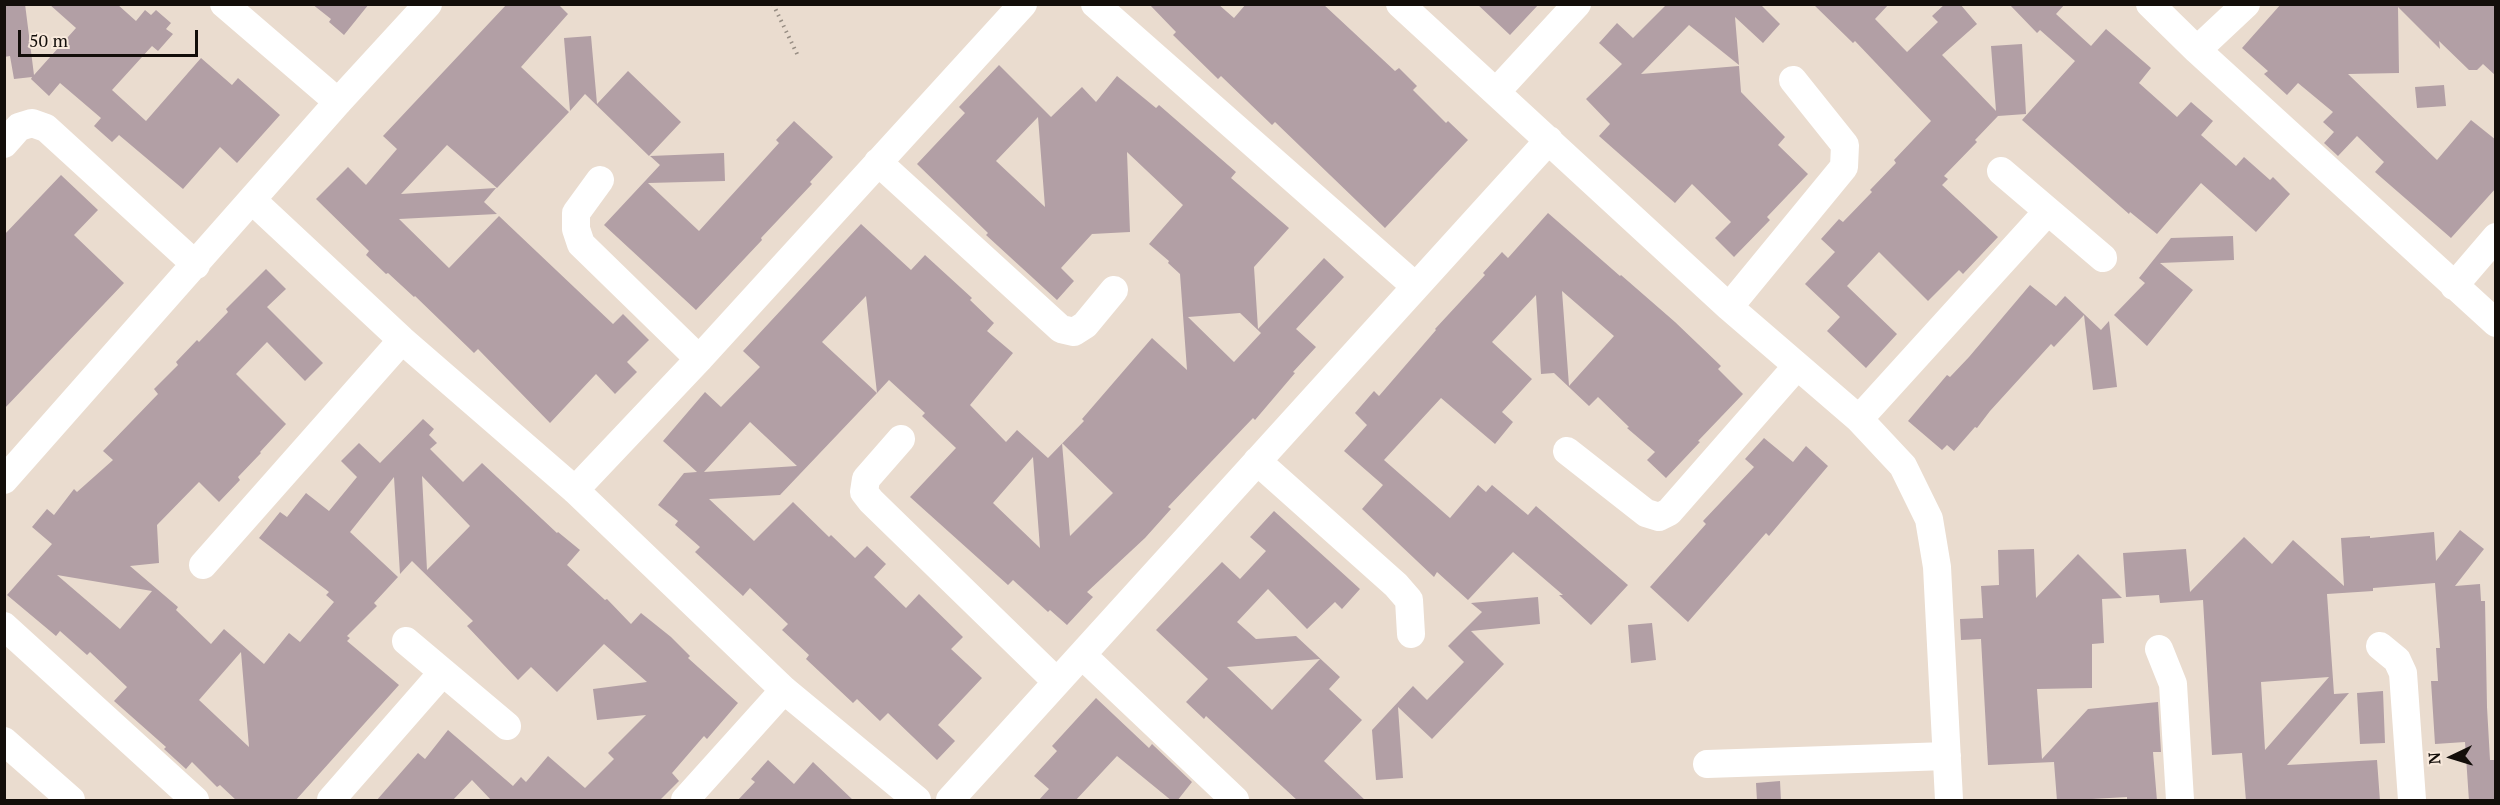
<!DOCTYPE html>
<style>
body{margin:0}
#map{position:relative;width:2500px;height:805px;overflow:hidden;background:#eadccf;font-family:"PT Serif",serif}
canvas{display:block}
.frame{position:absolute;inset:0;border:6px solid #130e0a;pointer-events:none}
.north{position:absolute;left:2422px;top:727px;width:60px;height:60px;-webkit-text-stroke:4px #f8e9dc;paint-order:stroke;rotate:266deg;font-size:16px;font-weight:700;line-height:24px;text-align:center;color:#130e0a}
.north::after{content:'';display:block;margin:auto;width:21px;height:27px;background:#130e0a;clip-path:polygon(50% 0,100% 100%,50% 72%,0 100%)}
.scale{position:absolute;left:18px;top:30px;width:180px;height:27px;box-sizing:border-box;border:3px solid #130e0a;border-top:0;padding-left:8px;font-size:18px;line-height:21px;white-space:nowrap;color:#130e0a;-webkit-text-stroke:4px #f8e9dc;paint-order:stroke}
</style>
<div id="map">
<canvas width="2500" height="805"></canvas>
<div class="frame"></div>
<div class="north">N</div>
<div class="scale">50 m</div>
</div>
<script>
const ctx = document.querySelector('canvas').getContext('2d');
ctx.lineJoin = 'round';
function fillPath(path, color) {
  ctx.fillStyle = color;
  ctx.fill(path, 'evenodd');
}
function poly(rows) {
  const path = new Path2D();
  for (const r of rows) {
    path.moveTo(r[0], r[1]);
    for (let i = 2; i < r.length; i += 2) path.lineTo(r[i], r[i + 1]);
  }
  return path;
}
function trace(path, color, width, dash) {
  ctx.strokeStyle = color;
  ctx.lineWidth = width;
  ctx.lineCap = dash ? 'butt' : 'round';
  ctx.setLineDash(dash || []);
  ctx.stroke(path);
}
const building = poly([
 [4,4,25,4,34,75,76,28,49,4,117,4,136,21,145,10,151,15,156,10,171,23,166,29,173,34,158,51,152,46,112,90,146,121,201,58,232,85,238,78,280,115,237,163,220,147,183,189,119,135,112,142,94,126,101,118,60,83,49,96,31,79,32,77,14,79,10,56,4,57],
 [312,4,369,4,344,35,329,22,331,19],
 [507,4,558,4,568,14,521,67,569,112,497,188,447,145,401,194,496,188,484,202,497,214,399,219,449,268,499,216,613,324,623,314,649,340,627,362,637,372,615,394,596,374,550,423,478,349,474,353,415,296,414,297,388,273,386,274,366,255,369,251,316,199,348,167,366,185,397,149,383,136],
 [1149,4,1218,4,1234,18,1246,4,1323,4,1395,71,1399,68,1417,86,1413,90,1446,123,1448,121,1468,140,1385,228,1275,122,1272,125,1221,76,1218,79,1173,35,1176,32],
 [1477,4,1539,4,1510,35],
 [1664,4,1760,4,1780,24,1763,43,1735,17,1739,65,1689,25,1641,74,1739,66,1741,92,1785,137,1778,145,1808,174,1767,217,1770,220,1734,257,1715,238,1731,222,1692,184,1675,203,1599,136,1610,124,1586,99,1622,64,1599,43,1617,23,1633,38,1665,6],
 [1813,4,1889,4,1875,19,1907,52,1938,22,1932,16,1945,4,1960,4,1977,24,1942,55,1996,111,1991,46,2022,44,2026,114,1998,116,1975,140,1977,142,1944,176,1948,179,1942,185,1998,237,1963,274,1959,270,1928,301,1879,252,1847,286,1897,334,1866,368,1827,331,1840,317,1805,284,1835,252,1821,239,1839,219,1843,222,1872,192,1870,190,1896,163,1894,160,1931,121,1855,41,1853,43],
 [2009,4,2065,4,2056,14,2091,46,2106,29,2151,68,2139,83,2177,117,2191,102,2213,121,2201,135,2236,166,2244,157,2270,180,2273,177,2290,194,2256,232,2201,183,2157,234,2130,212,2129,214,2022,120,2075,61,2040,30,2037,33],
 [2281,4,2496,4,2496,76,2483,64,2477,70,2469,70,2439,41,2440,49,2398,7,2399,73,2348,74,2437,160,2471,120,2496,140,2496,188,2451,238,2375,172,2384,162,2357,136,2338,156,2324,143,2334,132,2323,122,2333,112,2298,83,2287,95,2264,74,2268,71,2242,48],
 [591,36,597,104,628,71,681,122,649,156,585,94,570,111,564,38],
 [999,65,1051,117,1082,87,1096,102,1117,76,1156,108,1159,105,1236,172,1231,178,1289,228,1254,267,1258,329,1324,258,1344,277,1296,329,1316,347,1293,372,1295,373,1255,420,1253,418,1168,507,1171,509,1145,538,1087,592,1093,597,1067,625,1050,610,1048,612,1013,580,1008,585,910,497,956,448,922,416,925,413,889,380,877,393,866,296,822,342,877,393,780,495,709,499,754,541,793,502,829,537,831,535,855,558,867,546,886,564,874,577,906,608,919,594,963,637,951,649,982,678,938,725,955,741,937,760,888,713,880,721,857,699,853,703,806,659,809,655,782,630,788,624,750,588,743,596,695,552,700,547,675,525,678,521,658,505,684,473,697,472,663,441,705,392,721,407,760,367,743,351,861,224,911,270,925,255,972,298,970,300,994,323,987,331,1013,353,970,405,1006,442,1017,430,1048,458,1084,421,1082,419,1152,338,1187,370,1180,274,1168,263,1169,261,1149,244,1183,205,1127,152,1130,232,1092,234,1061,268,1074,281,1057,300,986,235,988,233,917,164,965,113,959,107],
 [1038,117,1045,207,996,161],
 [1240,313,1261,333,1234,362,1188,317],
 [750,422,797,466,704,472],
 [1062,443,1113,493,1070,536],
 [1033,457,1040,548,993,503],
 [2444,85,2446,106,2417,108,2415,87],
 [794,121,833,157,810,182,812,184,761,238,762,240,696,310,604,225,660,165,650,156,724,153,725,181,648,183,699,231,779,143,776,140],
 [61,175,98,210,74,235,124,283,4,409,4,235],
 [1548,213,1620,276,1621,275,1675,322,1721,366,1718,369,1743,394,1698,441,1700,442,1666,478,1647,460,1655,452,1627,428,1629,427,1598,397,1589,406,1554,373,1541,374,1536,295,1492,342,1532,379,1502,412,1513,422,1495,444,1441,398,1384,460,1450,518,1478,485,1486,492,1492,485,1528,515,1536,506,1628,585,1591,625,1559,595,1563,595,1513,552,1468,600,1437,572,1434,577,1362,509,1383,485,1344,451,1367,425,1355,413,1374,391,1379,396,1436,330,1435,329,1485,275,1483,273,1502,252,1508,258],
 [1562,291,1614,336,1569,386],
 [2233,236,2234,260,2160,263,2193,290,2147,346,2114,315,2145,283,2139,278,2171,238],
 [266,269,286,289,267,307,323,363,305,381,267,342,236,374,286,424,260,452,261,453,238,477,240,480,219,502,199,482,157,525,159,563,130,566,178,607,176,610,211,644,224,629,264,664,289,633,300,642,334,602,326,595,329,592,259,538,280,512,287,517,306,493,329,511,357,477,341,461,359,443,380,463,423,419,434,429,429,435,437,443,430,449,463,482,482,463,557,533,558,532,580,550,567,565,605,600,607,599,631,624,641,613,671,637,690,656,688,658,738,703,707,739,704,736,672,773,679,781,659,801,492,801,472,780,452,801,376,801,418,753,425,759,448,730,513,786,521,777,526,782,548,756,585,788,614,759,608,753,646,715,597,720,593,689,647,682,604,644,557,692,531,667,518,680,467,626,473,621,412,561,400,574,394,477,350,532,398,577,374,603,377,606,347,636,350,638,347,641,399,685,295,801,237,801,220,785,217,787,192,762,186,769,164,749,166,747,114,701,127,687,90,652,87,655,60,631,56,636,7,595,52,544,32,527,47,509,54,515,74,489,77,492,113,460,103,451,158,394,154,389,178,365,176,362,197,340,199,342,228,312,226,309],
 [422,476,470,526,427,570],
 [57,575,152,591,120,629],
 [241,652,249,747,199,700],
 [2030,285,2056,306,2065,296,2101,330,2109,321,2117,387,2093,390,2084,315,2054,347,2051,344,1990,411,1977,428,1975,427,1954,451,1947,445,1942,450,1908,421,1947,375,1950,377,1969,357],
 [1764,438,1793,462,1806,446,1828,466,1769,536,1766,533,1688,622,1650,587,1706,524,1703,521,1754,467,1745,459],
 [1274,511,1360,589,1342,609,1335,602,1307,629,1268,589,1237,622,1256,639,1296,636,1340,677,1329,689,1362,720,1324,761,1366,801,1298,801,1206,716,1204,719,1186,702,1208,679,1156,630,1222,562,1240,579,1266,551,1250,537],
 [1320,659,1272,710,1227,667],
 [2460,530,2484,549,2455,586,2480,584,2481,601,2485,601,2487,707,2490,760,2494,760,2496,801,2469,801,2465,742,2435,744,2431,681,2438,681,2436,648,2440,648,2435,583,2373,588,2373,591,2327,594,2334,694,2349,693,2287,765,2377,760,2380,801,2246,801,2242,753,2212,755,2203,600,2160,603,2159,595,2126,597,2123,553,2186,549,2190,592,2244,537,2272,564,2293,540,2344,586,2341,538,2370,536,2370,538,2434,532,2436,561],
 [2329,677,2265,750,2261,682],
 [2034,549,2036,598,2078,554,2122,598,2102,599,2104,643,2092,644,2092,688,2037,689,2042,759,2088,709,2158,702,2161,752,2153,752,2157,801,2127,801,2127,797,2057,801,2054,762,1988,765,1981,639,1961,640,1960,619,1983,618,1981,586,1999,585,1998,550],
 [1538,597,1540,624,1471,631,1504,664,1432,739,1398,707,1403,778,1376,780,1372,730,1413,686,1427,700,1464,662,1448,646,1482,612,1471,603],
 [1652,623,1656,660,1631,663,1628,625],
 [2383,691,2385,743,2360,744,2357,693],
 [1096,698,1149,748,1152,744,1192,782,1177,801,1172,801,1117,756,1075,801,1038,801,1049,789,1034,776,1057,751,1052,746],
 [768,760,794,784,813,762,854,801,737,801,755,782,751,779],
 [1780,781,1781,801,1757,801,1756,783]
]);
const path = poly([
 [773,4,799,58]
]);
const minor = poly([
 [224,4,338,102],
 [1095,4,1415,286],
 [1400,4,1729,307,1859,419,1903,466,1929,519,1937,567,1949,800],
 [2150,4,2197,50,2496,323],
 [2197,50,2246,4],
 [1496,92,1577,4],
 [4,144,19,127,32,123,46,128,196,265],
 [878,162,1061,329,1074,332,1085,325,1114,290],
 [2001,171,2103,258],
 [600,180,576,213,576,229,581,244,699,359],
 [252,200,402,340,575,490,784,690,917,800],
 [2454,286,2496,237],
 [1729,307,1844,167,1845,145,1793,80],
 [1859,419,2048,211],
 [901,439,866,479,864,492,871,501,1057,682],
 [1567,451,1646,513,1659,517,1669,512,1797,366],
 [1257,461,1396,585,1409,600,1411,634],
 [4,480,338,102,428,4],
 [575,490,699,359,1023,4],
 [203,565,402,340],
 [4,626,195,800],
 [406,641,507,726],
 [2380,646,2397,660,2403,673,2412,800],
 [2159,649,2173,684,2180,800],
 [1082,655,1235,800],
 [4,741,71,800],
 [1707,764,1947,756],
 [331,800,443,672],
 [685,800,784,690],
 [950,800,1549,140]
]);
fillPath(building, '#b29fa5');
trace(path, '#978d83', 4, [1.5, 4.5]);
trace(minor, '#fff', 28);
</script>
